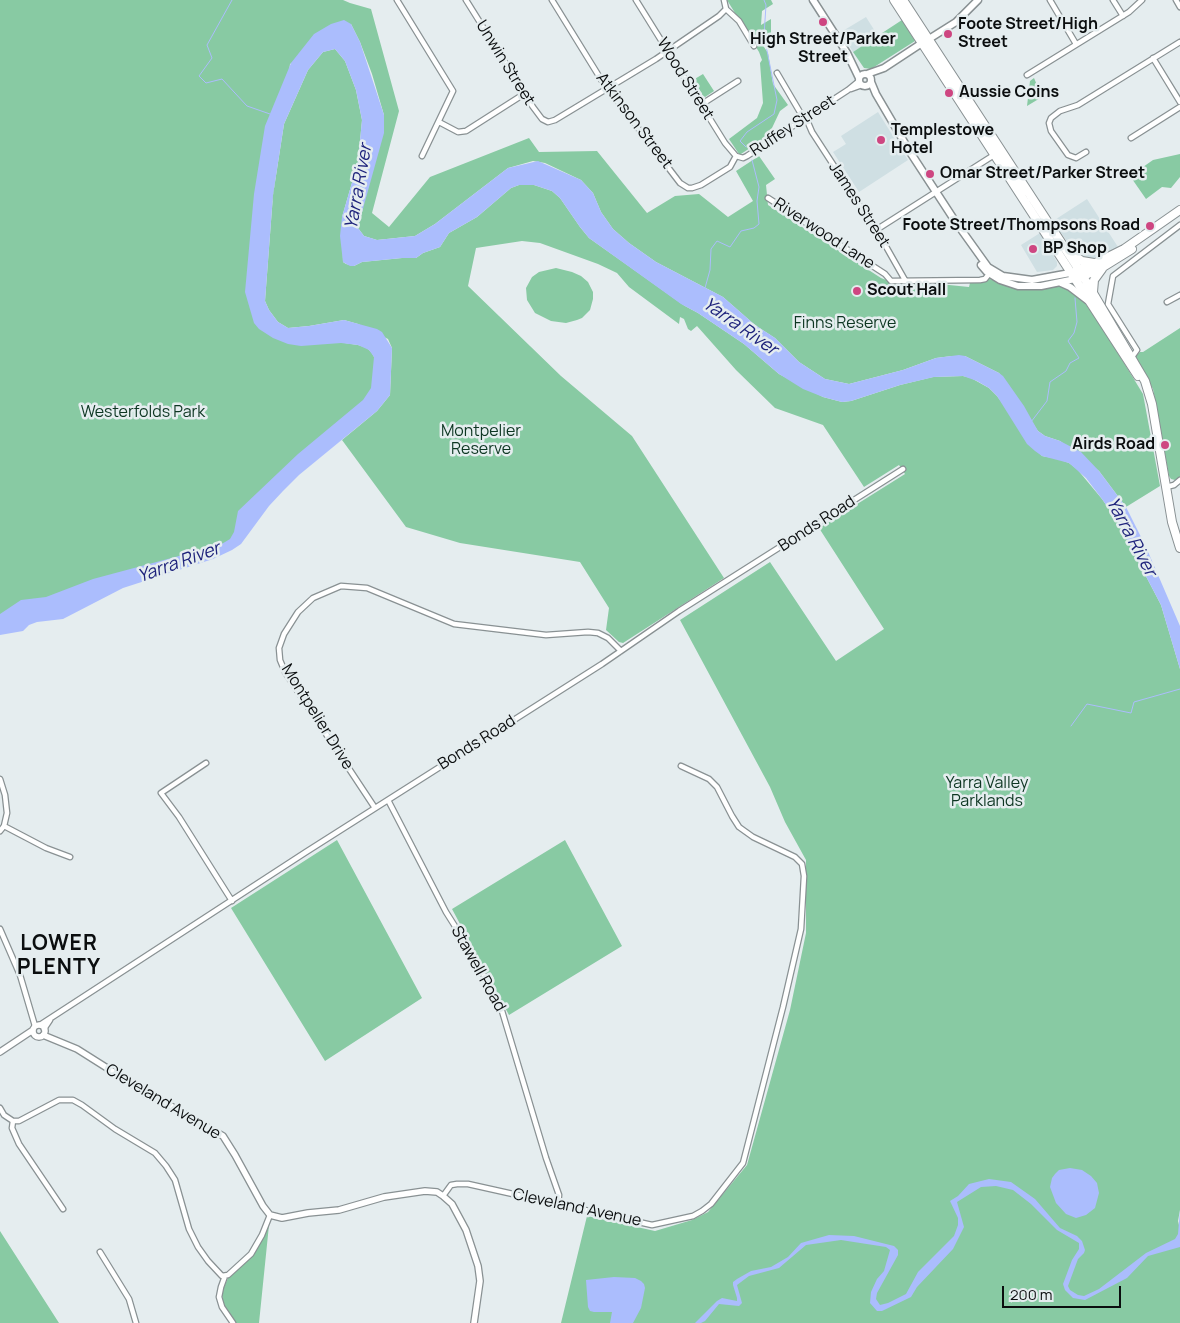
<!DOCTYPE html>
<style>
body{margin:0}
#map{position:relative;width:1180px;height:1323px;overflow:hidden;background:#e5edef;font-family:Manrope,sans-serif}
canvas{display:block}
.scale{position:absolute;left:1002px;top:1286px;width:119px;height:22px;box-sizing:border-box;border:2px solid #0b0e0f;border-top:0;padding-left:6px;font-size:15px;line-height:18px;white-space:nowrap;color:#0b0e0f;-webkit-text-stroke:4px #e5edef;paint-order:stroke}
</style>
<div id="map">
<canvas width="1180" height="1323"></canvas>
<div class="scale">200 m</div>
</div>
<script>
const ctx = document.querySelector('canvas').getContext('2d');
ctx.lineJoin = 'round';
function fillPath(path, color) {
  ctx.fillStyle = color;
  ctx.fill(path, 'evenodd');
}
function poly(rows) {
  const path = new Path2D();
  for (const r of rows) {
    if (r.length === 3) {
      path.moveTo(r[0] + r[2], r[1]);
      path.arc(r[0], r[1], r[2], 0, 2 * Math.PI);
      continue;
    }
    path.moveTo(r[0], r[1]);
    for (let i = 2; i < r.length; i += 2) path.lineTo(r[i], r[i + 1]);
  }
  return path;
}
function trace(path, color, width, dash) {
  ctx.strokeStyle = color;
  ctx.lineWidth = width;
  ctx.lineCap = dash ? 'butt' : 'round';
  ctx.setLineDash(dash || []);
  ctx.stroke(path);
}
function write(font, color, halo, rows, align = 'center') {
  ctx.font = font + ' Manrope,sans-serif';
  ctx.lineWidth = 5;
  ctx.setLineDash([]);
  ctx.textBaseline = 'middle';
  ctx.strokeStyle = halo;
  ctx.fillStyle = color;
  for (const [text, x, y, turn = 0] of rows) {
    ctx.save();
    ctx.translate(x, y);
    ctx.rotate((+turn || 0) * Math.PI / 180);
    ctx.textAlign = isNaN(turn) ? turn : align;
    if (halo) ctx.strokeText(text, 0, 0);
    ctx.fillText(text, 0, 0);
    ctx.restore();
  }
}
const built = poly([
 [866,17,878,36,853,52,841,32],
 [878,112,908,160,859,192,833,152,846,144,841,136],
 [1087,199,1118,247,1099,257,1093,259,1082,257,1073,250,1053,221],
 [1040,233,1057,262,1057,266,1053,270,1037,272,1021,245]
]);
const green = poly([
 [0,0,343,0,350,3,371,9,399,111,372,213,389,227,430,177,529,138,539,152,597,151,647,213,675,196,699,194,728,217,753,201,736,171,759,156,775,179,766,185,768,205,881,278,894,283,937,282,939,284,969,287,970,283,990,279,1014,288,1035,289,1060,285,1065,287,1082,299,1102,327,1143,394,1160,486,1126,507,1099,471,1060,441,1045,436,1038,431,999,373,965,356,952,356,936,358,903,370,849,384,825,379,799,362,775,338,755,325,723,297,656,262,629,243,613,229,601,212,593,193,581,180,545,163,533,161,508,168,435,224,415,236,377,240,364,236,358,228,359,223,384,115,372,74,360,42,351,24,290,64,256,324,324,340,358,345,367,348,372,353,374,357,374,393,234,539,211,551,0,620],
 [727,0,771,0,773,4,762,11,761,25,771,19,771,33,760,41,768,53,773,84,788,105,780,111,772,128,774,132,741,154,739,154,729,139,757,118,763,103,760,63,762,60,759,52],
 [902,20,915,41,871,69,864,68,853,52],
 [335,49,345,61,356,90,362,120,358,162,342,217,343,262,346,264,354,266,362,262,402,258,416,258,423,253,440,247,449,233,477,217,511,188,519,185,534,185,552,191,560,198,580,227,589,238,685,306,698,313,744,344,779,374,823,397,842,402,851,401,900,385,933,377,963,376,971,378,989,388,997,396,1042,456,1058,459,1069,463,1077,469,1102,499,1116,519,1161,605,1180,669,1180,1210,1178,1221,1180,1229,1180,1323,561,1323,587,1216,655,1231,692,1220,708,1212,747,1165,790,1010,806,933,806,860,785,822,770,787,680,620,770,562,836,661,884,629,819,528,905,474,899,465,864,487,823,425,775,408,736,370,697,326,691,331,688,329,684,319,680,317,679,324,629,287,617,273,598,264,540,243,522,241,476,248,468,286,561,376,632,436,724,578,623,643,619,642,606,630,609,608,580,562,460,543,406,527,342,440,377,411,390,395,392,348,388,339,358,324,344,320,309,326,288,328,278,322,269,310,265,301,273,195,284,124,308,70,323,52],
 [703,74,714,91,705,97,703,96,693,80],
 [1034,78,1042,97,1027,106,1030,81],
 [1180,154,1180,177,1171,188,1162,187,1146,199,1130,176,1153,160],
 [556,268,572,272,581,276,588,282,593,292,593,299,590,310,582,318,577,320,566,323,551,321,535,313,527,300,526,288,532,277,539,272],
 [1180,328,1180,477,1175,480,1171,479,1169,476,1153,389,1135,357,1140,352,1143,352],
 [337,840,422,998,325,1061,231,908],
 [565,840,622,946,509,1015,452,909],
 [269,1225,259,1323,235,1323,224,1306,222,1295,224,1287,229,1276,255,1251],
 [0,1231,59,1323,0,1323]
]);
const water = poly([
 [344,20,351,24,360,42,384,115,384,133,359,223,358,228,364,236,377,240,415,236,435,224,508,168,538,161,581,180,593,193,601,212,613,229,629,243,656,262,723,297,755,325,775,338,799,362,825,379,849,384,903,370,936,358,959,355,965,356,999,373,1003,376,1024,406,1038,431,1045,436,1060,441,1081,452,1099,471,1126,507,1146,547,1180,626,1180,669,1161,605,1116,519,1102,499,1086,478,1069,463,1042,456,1035,451,1027,444,997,396,989,388,977,381,963,376,934,377,900,385,851,401,842,402,823,397,803,389,779,374,744,344,698,313,681,304,589,238,580,227,560,198,552,191,534,185,519,185,511,188,477,217,449,233,440,247,423,253,416,258,402,258,362,262,354,266,350,266,343,262,340,236,342,217,358,162,362,120,356,90,345,61,335,49,323,52,308,70,284,124,273,195,265,301,269,310,278,322,288,328,309,326,344,320,377,329,382,332,392,348,390,395,377,411,299,475,283,491,269,506,241,544,232,550,213,559,123,588,63,619,37,622,29,625,23,631,0,635,0,614,21,600,46,597,93,579,220,545,230,539,234,532,238,511,298,454,363,400,371,388,374,357,369,350,358,345,341,343,301,346,288,344,273,338,259,329,254,323,245,292,254,194,265,126,291,63,314,34,331,24],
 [1070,1168,1082,1170,1091,1176,1097,1183,1099,1193,1095,1208,1086,1215,1076,1218,1066,1214,1056,1203,1050,1187,1052,1178,1055,1174,1059,1170],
 [989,1179,1011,1182,1035,1199,1060,1228,1077,1236,1082,1241,1085,1250,1084,1253,1078,1259,1068,1286,1070,1290,1078,1295,1084,1296,1099,1289,1146,1253,1175,1239,1178,1234,1180,1210,1180,1247,1148,1256,1127,1278,1085,1300,1073,1298,1065,1290,1063,1284,1072,1260,1079,1249,1079,1243,1057,1230,1031,1204,1013,1190,996,1186,981,1187,957,1202,964,1227,953,1249,917,1287,911,1297,882,1311,877,1311,870,1303,871,1292,877,1279,884,1271,890,1250,886,1247,841,1240,806,1245,779,1268,749,1276,737,1285,742,1303,739,1306,719,1304,705,1321,701,1323,695,1323,717,1301,722,1298,737,1301,737,1298,733,1285,733,1282,737,1279,751,1271,771,1267,788,1257,801,1243,829,1235,854,1236,894,1246,898,1250,898,1255,877,1293,876,1299,880,1305,888,1303,906,1294,918,1272,954,1236,958,1225,958,1218,950,1201,958,1196,969,1184],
 [614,1277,635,1278,641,1281,644,1284,645,1288,641,1308,633,1323,610,1323,612,1312,594,1312,590,1311,588,1307,586,1280]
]);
const stream = poly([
 [232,0,207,45,212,58,199,76,206,83,222,79,247,106,270,114],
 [746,147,740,141,747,132,774,114,777,100,764,36,766,5,764,0],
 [705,288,710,270,711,249,717,241,730,247,741,231,754,228,759,224,757,201,759,187,752,160],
 [1031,422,1047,401,1050,382,1066,371,1070,363,1079,358,1068,341,1074,333,1077,322,1075,298],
 [1071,726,1087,704,1131,713,1134,702,1180,689]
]);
const minor = poly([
 [397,0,453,91,422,156],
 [466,0,533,107,542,119,548,122,555,120,656,59,719,16,726,9],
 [552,0,602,81,680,183,688,188,692,188,701,185,730,167,736,156],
 [636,0,725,143,736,156],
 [724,0,726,9,739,21,754,46],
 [1050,0,1076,44],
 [1113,0,1123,16],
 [1176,0,1180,7],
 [1153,58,1180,102],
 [777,73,804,119],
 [1027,75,1129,12,1142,0],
 [851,89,862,85],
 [702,104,738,81],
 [806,118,812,132,884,243,905,280],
 [439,122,458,132,466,131,524,94],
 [1131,138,1180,107],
 [1086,152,1076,158,1068,155,1051,131,1049,123,1051,118,1060,111,1078,105,1180,42],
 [736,156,743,158,747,156,848,90,859,81],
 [768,198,885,274,891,281,980,280,985,279,989,274],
 [876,230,994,155],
 [1167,302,1180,295],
 [1132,357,1137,350,1108,304,1113,276,1180,225],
 [1166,487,1174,485,1180,480],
 [206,763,161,793,179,817,232,901],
 [0,779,5,795,7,813,4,826,0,831],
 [388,800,446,912,475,958,502,1011,546,1158,559,1195,558,1205],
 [375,808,285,672,280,660,279,648,284,634,298,612,313,598,341,586,367,588,454,624,546,635,588,632,598,633,608,638,621,651],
 [4,826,46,848,70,857],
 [0,929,20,975,35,1026],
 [40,1025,306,852,602,664,679,611,903,469],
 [44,1029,50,1020],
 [0,1108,4,1115,13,1121,19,1121,59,1100,73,1100,82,1105,115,1129,155,1153,166,1166,175,1180,189,1229,198,1247,208,1261,222,1276,228,1275,251,1254,262,1235,270,1215],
 [13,1121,12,1128,19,1144,63,1209],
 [443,1196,451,1185,457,1184,468,1184,652,1225,693,1216,702,1211,711,1204,743,1163,783,1007,801,929,804,876,802,864,795,857,753,837,739,827,732,816,717,787,709,779,681,766],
 [100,1252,129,1299,136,1323],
 [225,1276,221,1287,219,1297,222,1307,233,1323]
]);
const tertiary = poly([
 [39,1031,6],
 [43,1035,77,1049,134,1085,223,1136,235,1155,263,1206,270,1215,282,1218,308,1213,339,1210,384,1197,425,1191,437,1192,443,1196,452,1204,466,1230,478,1266,480,1281,474,1323],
 [0,1052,33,1030]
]);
const secondary = poly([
 [813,0,847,53,859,78],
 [929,39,956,22,978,0],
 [865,80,6],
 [867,74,884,68,922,43],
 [871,82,876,94,910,152,955,221,988,267,1003,276,1032,280,1070,273],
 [981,265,987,272,1000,280,1018,286,1041,286,1075,279],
 [1061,283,1070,287,1087,300]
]);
const primary = poly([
 [894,0,1138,376],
 [903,0,1083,276,1145,381,1152,404,1172,522,1180,548],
 [1069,252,1082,261,1094,263],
 [1074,272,1100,261,1124,249,1180,210],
 [1079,278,1103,267,1132,249],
 [1093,292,1094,280,1102,269]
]);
const markers = [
 [823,22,5,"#ce4681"],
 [948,34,5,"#ce4681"],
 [949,93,5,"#ce4681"],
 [881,140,5,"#ce4681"],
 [930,174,5,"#ce4681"],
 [1150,226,5,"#ce4681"],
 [1033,249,5,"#ce4681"],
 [857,291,5,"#ce4681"],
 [1165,445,5,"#ce4681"]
];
const poiNames = [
 ["Foote Street/High",958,25],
 ["Street",958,43],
 ["High Street/Parker",823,40,"center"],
 ["Street",823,58,"center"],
 ["Aussie Coins",959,93],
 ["Templestowe",891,131],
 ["Hotel",891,149],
 ["Omar Street/Parker Street",940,174],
 ["Foote Street/Thompsons Road",1140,226,"right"],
 ["BP Shop",1043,249],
 ["Scout Hall",867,291],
 ["Airds Road",1155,445,"right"]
];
const streetNames = [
 ["Unwin Street",505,63,58],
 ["Wood Street",685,79,58],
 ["Atkinson Street",634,121,53],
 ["Ruffey Street",793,126,-33],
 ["James Street",859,205,57],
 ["Riverwood Lane",824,234,33],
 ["Bonds Road",817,524,-33],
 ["Montpelier Drive",317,717,58],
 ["Bonds Road",477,743,-32],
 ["Stawell Road",478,969,61],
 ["Cleveland Avenue",163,1102,31],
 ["Cleveland Avenue",577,1208,12]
];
const parkNames = [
 ["Finns Reserve",845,324],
 ["Westerfolds Park",143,413],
 ["Montpelier",481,432],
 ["Reserve",481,450],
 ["Yarra Valley",987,784],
 ["Parklands",987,802]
];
const waterNames = [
 ["Yarra River",359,187,-80],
 ["Yarra River",740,327,35],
 ["Yarra River",1131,537,62],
 ["Yarra River",179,563,-20]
];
const districtNames = [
 ["LOWER",59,944],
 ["PLENTY",59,968]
];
fillPath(built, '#cfdfe3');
fillPath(green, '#88caa3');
fillPath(water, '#abbdfd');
trace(stream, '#abbdfd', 1);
trace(minor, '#899193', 7);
trace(tertiary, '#899193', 8);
trace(secondary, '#899193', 9);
trace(primary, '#899193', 10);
trace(minor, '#fff', 4.5);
trace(tertiary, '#fff', 5.5);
trace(secondary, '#fff', 6);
trace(primary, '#fff', 8);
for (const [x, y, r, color] of markers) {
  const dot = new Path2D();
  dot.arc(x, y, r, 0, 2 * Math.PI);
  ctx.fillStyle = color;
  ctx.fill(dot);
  trace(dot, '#e5edef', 2);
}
write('bold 16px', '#0b0e0f', '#e5edef', poiNames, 'left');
write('16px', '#0b0e0f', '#e5edef', streetNames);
write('16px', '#0d3622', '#e5edef', parkNames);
write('italic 18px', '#1e237c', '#e5edef', waterNames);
ctx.letterSpacing = '1px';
write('bold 21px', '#0b0e0f', '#e5edef', districtNames);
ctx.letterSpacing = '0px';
</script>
